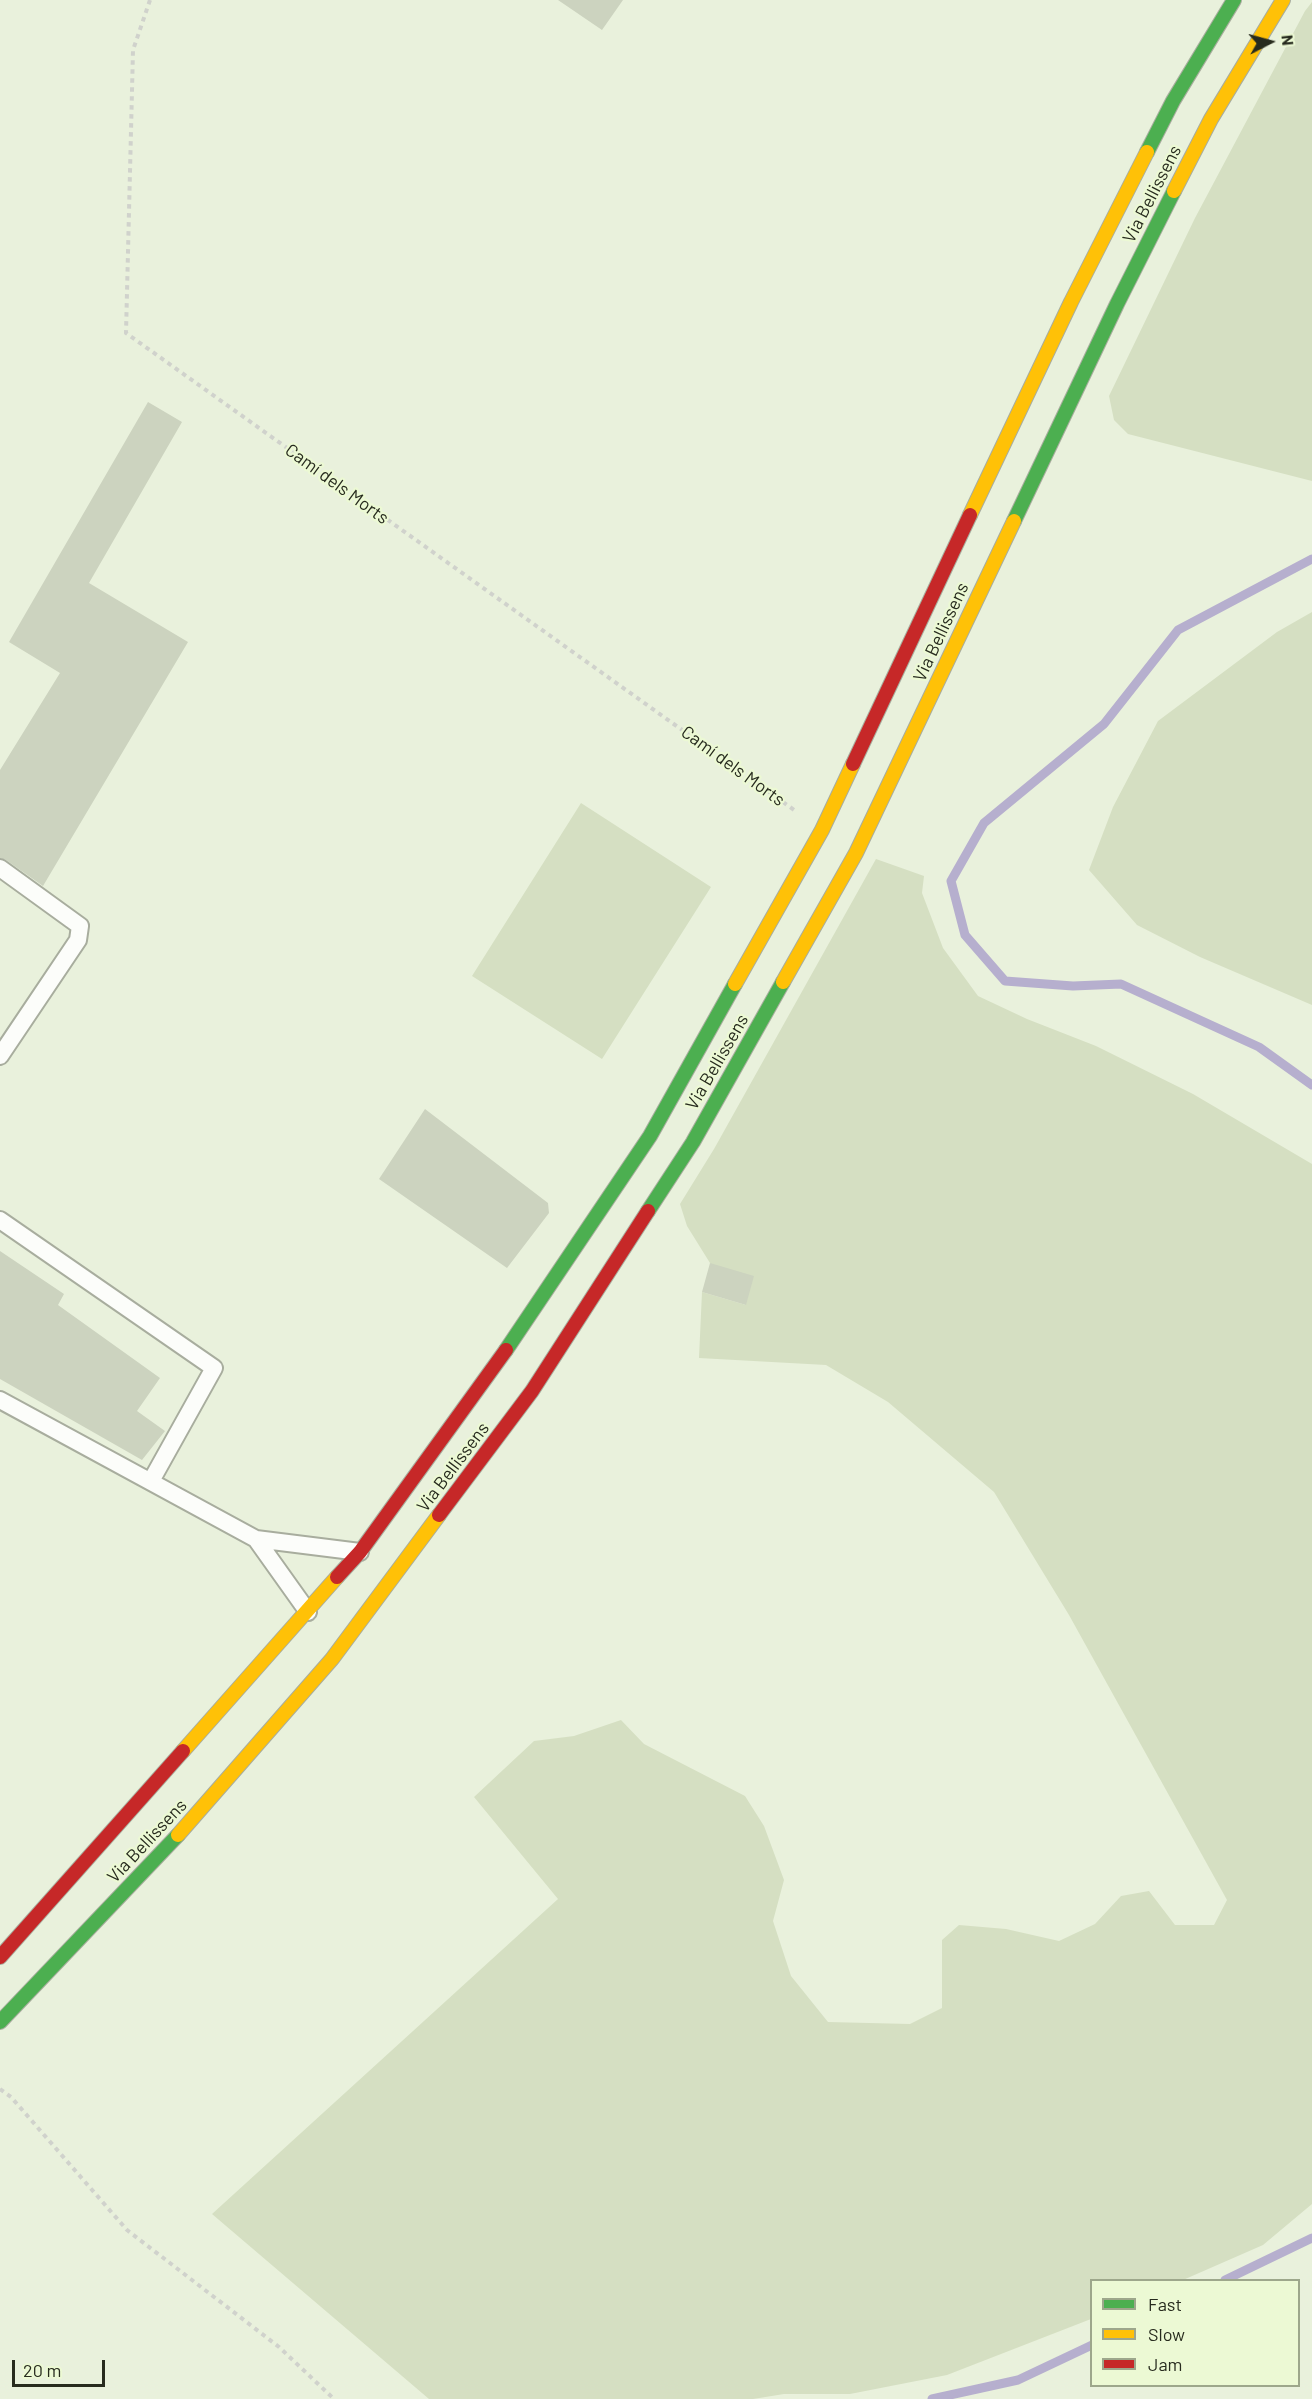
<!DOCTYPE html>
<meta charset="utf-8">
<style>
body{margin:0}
#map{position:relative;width:1312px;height:2399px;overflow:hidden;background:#e9f1dc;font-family:Barlow,sans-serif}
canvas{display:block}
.legend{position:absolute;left:1090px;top:2279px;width:210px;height:108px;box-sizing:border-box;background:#ecf9d4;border:2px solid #9da78b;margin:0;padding:8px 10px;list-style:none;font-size:18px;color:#272b1e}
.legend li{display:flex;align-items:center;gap:12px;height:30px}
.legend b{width:30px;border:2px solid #9da78b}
.north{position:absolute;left:1240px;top:12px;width:60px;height:60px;-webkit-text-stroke:4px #ecf9d4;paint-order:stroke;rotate:84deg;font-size:16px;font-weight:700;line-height:24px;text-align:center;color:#272b1e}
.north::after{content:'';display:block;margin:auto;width:21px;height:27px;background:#272b1e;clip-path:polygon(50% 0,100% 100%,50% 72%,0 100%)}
.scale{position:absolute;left:12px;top:2360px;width:93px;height:27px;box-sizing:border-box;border:3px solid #272b1e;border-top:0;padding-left:8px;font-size:18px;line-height:21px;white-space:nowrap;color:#272b1e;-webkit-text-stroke:4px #ecf9d4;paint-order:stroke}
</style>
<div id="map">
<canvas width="1312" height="2399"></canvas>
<ul class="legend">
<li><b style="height:8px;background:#4caf50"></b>Fast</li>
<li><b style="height:8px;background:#ffc107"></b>Slow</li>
<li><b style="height:8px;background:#c62828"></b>Jam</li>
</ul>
<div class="north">N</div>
<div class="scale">20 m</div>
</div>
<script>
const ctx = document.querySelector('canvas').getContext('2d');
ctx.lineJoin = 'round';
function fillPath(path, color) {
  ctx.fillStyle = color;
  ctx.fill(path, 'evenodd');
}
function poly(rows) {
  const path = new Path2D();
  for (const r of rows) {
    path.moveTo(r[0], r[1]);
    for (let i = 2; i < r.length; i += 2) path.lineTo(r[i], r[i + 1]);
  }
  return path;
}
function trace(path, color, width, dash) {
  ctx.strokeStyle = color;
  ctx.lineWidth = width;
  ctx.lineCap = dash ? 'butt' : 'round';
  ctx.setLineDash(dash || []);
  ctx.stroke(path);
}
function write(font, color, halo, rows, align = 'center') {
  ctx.font = font + ' Barlow,sans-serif';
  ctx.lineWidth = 4.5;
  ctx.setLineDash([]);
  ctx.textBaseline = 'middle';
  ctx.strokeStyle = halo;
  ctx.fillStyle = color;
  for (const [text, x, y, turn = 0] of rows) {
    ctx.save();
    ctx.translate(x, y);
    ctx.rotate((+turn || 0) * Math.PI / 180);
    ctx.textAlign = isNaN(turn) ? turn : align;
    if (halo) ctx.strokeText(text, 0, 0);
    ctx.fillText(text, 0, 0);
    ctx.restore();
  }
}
const green = poly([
 [1312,2,1312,481,1128,434,1114,420,1109,396,1195,218,1305,11],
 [1312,612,1312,1005,1200,957,1137,925,1089,870,1113,807,1158,721,1277,632],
 [581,803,711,887,602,1059,472,976],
 [876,859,924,876,922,893,943,948,978,996,1027,1019,1096,1046,1193,1094,1312,1164,1312,2204,1263,2245,1183,2280,1092,2280,1091,2319,947,2375,850,2394,784,2394,753,2399,429,2399,212,2214,558,1899,474,1797,534,1741,574,1736,621,1720,644,1744,745,1796,764,1826,784,1880,773,1921,791,1976,828,2022,910,2024,942,2008,942,1940,959,1925,1006,1929,1059,1941,1095,1924,1121,1896,1149,1891,1175,1925,1214,1925,1227,1900,1069,1615,994,1492,888,1402,826,1365,699,1358,702,1292,746,1305,710,1263,687,1226,680,1204,714,1149]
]);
const stream = poly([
 [1312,559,1178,630,1104,724,984,823,951,881,965,935,1005,981,1073,986,1121,984,1259,1047,1312,1085],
 [1225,2280,1312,2238],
 [932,2399,1018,2380,1092,2345]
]);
const building = poly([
 [558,0,623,0,602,30],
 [148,402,182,422,89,583,188,642,43,886,6,860,0,858,0,770,60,673,9,642],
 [425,1109,548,1203,549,1213,507,1268,379,1179],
 [0,1251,64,1294,58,1305,160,1378,137,1411,165,1431,142,1460,0,1379],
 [710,1263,754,1276,746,1305,702,1292]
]);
const path = poly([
 [150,0,133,50,126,333,797,812],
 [0,2089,11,2097,127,2230,279,2347,334,2399]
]);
const lane = poly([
 [0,868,80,926,78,940,0,1056],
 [0,1220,214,1368,151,1481],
 [0,1400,256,1539,360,1552],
 [256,1539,308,1612]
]);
const fast = poly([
 [1147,152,1173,101,1234,0],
 [1014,521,1117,304,1174,191],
 [648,1211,693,1142,783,982],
 [506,1350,650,1136,735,984],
 [0,2022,178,1835]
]);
const slow = poly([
 [1174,191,1211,119,1283,0],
 [970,515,1071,302,1147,152],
 [783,982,856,853,1014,521],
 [735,984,822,830,853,764],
 [183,1751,337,1577],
 [178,1835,332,1659,439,1515]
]);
const jam = poly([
 [853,764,970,515],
 [439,1515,532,1391,648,1211],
 [337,1577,360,1552,506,1350],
 [0,1957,183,1751]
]);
const streetNames = [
 ["Via Bellissens",1152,194,-63],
 ["Camí dels Morts",337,484,36],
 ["Via Bellissens",941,632,-65],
 ["Camí dels Morts",733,766,36],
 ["Via Bellissens",717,1062,-60],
 ["Via Bellissens",453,1467,-53],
 ["Via Bellissens",147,1841,-47]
];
fillPath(green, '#d5dfc2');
trace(stream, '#b6afce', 9);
fillPath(building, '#ccd3bf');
trace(lane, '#a8ad9e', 20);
trace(fast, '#a8ad9e', 16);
trace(slow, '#a8ad9e', 16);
trace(jam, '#a8ad9e', 16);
trace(path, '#d0d2cc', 4, [4.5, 4.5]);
trace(lane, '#fcfdfa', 16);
trace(fast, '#4caf50', 14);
trace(slow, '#ffc107', 14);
trace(jam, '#c62828', 14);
write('18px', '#272b1e', '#ecf9d4', streetNames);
</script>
